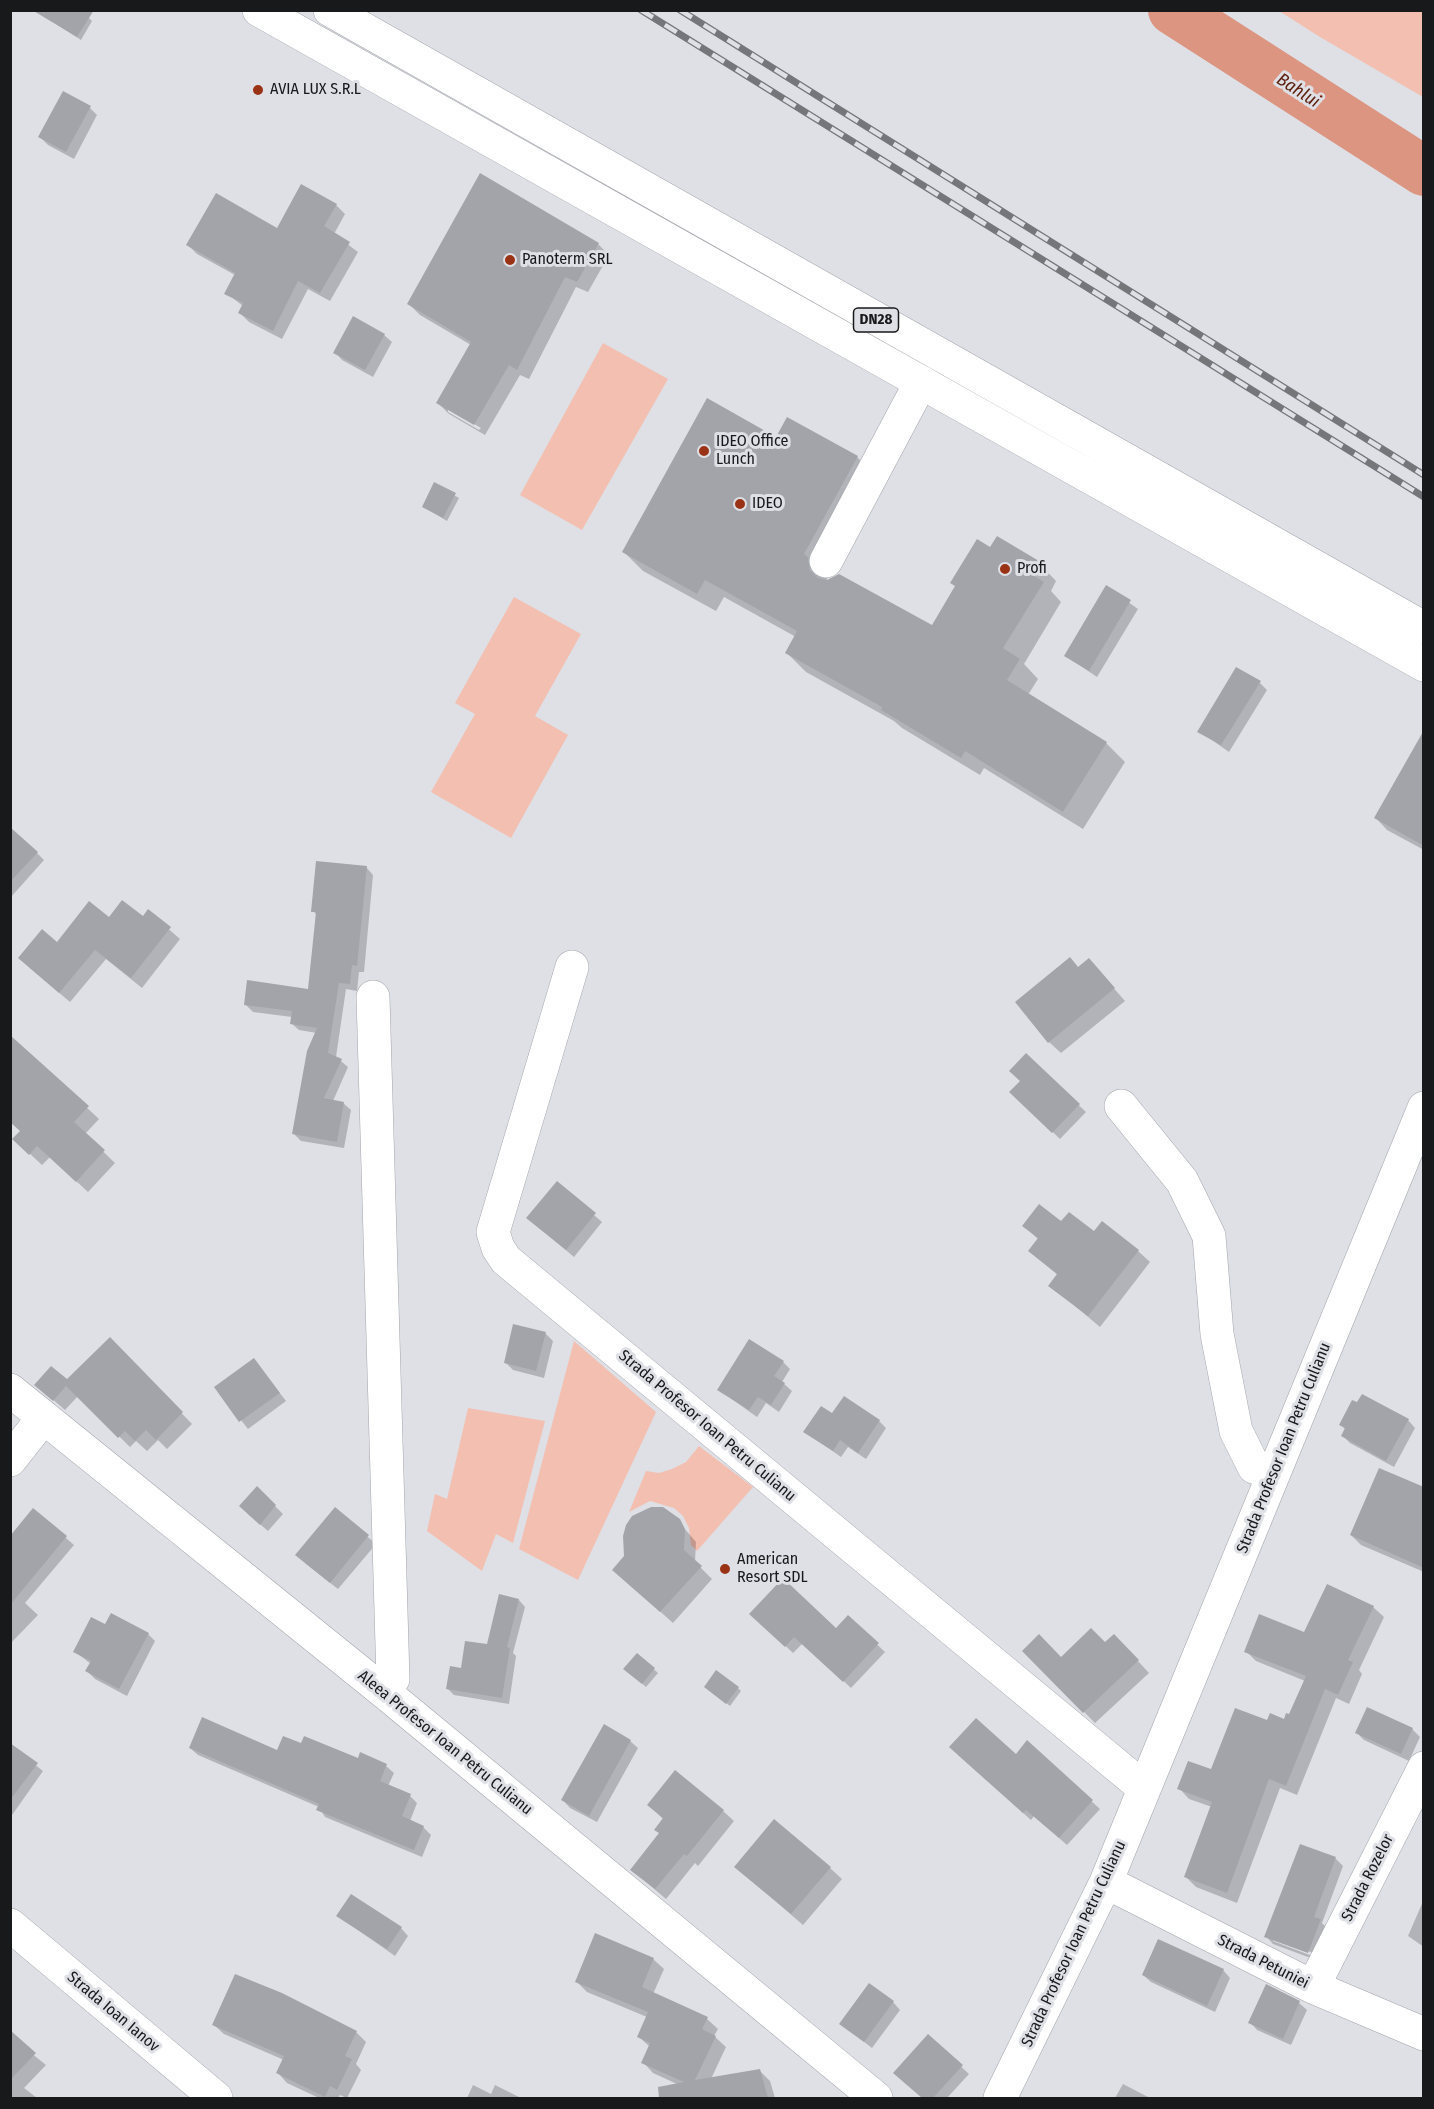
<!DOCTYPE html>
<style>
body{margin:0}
#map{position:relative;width:1434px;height:2109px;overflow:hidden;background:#dee0e6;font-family:"Fira Sans Condensed",sans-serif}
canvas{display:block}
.frame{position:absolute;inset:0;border:12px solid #18191b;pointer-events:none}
</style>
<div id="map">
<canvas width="1434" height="2109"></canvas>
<div class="frame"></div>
</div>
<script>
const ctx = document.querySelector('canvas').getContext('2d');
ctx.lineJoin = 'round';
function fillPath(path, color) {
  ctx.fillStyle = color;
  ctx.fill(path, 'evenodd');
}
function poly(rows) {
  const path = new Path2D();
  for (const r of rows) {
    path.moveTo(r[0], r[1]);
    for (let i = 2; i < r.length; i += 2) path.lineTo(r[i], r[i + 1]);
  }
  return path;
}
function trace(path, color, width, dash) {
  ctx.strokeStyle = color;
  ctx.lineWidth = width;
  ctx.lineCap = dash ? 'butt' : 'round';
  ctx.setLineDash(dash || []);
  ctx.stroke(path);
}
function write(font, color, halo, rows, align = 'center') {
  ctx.font = font + ' "Fira Sans Condensed",sans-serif';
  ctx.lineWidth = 6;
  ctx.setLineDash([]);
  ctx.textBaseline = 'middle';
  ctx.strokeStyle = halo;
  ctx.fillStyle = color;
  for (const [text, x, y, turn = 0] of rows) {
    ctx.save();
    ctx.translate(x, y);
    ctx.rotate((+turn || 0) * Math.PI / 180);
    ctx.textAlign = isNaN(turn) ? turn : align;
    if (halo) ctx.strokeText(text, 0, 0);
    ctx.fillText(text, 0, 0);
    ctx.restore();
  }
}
const green = poly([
 [1279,11,1423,11,1423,97,1320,37],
 [603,343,668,379,582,530,520,495],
 [514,597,581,634,535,716,568,735,511,838,431,792,475,714,455,703],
 [574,1341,656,1412,578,1580,519,1549],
 [468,1408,545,1421,513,1543,496,1534,482,1571,427,1531,435,1494,447,1499],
 [699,1446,753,1487,697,1551,691,1545,689,1528,683,1516,674,1508,650,1501,629,1512,646,1471,659,1473,672,1469,686,1462]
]);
const shadow = poly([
 [89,18,92,21,81,40,50,20],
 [90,108,97,115,74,159,48,145,40,137],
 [336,205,345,214,334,234,358,252,330,301,308,289,282,339,249,322,240,313,243,306,226,293,235,275,197,254,188,245,277,230],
 [598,244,609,255,588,292,576,287,529,379,520,375,485,435,449,414,438,403,471,345,420,315,409,304],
 [448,409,481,428,479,430,448,412],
 [354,318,384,335,392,342,373,377,342,360,335,352],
 [776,439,857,457,876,476,827,577,827,581,932,627,991,550,1038,562,1056,581,1051,591,1061,602,1024,664,1038,679,1028,695,1106,743,1125,762,1083,829,984,768,980,775,902,728,894,721,806,672,787,653,796,637,724,597,716,611,643,571,624,552],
 [435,484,459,498,447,521,424,507],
 [1107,587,1138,609,1097,677,1066,656],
 [1260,683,1267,690,1229,752,1199,731],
 [1424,764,1424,850,1387,830,1376,818],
 [10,843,37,853,44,860,11,897],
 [366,867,373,875,364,972,359,972,357,991,346,989,336,1057,348,1067,333,1101,343,1103,351,1110,344,1148,301,1141,294,1134,317,1033,299,1030,291,1023,292,1017,253,1012,245,1004,310,991,318,916,313,911],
 [148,911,180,939,142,988,106,959,70,1002,30,968,57,944,109,919,143,918],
 [1089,960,1125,1001,1061,1053,1049,1042,1079,968],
 [19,1044,99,1119,85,1134,115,1163,88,1192,50,1157,42,1165,14,1139,22,1131],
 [1026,1055,1086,1112,1060,1139,1011,1092,1022,1081],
 [557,1183,602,1222,574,1257,536,1225],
 [1061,1223,1138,1251,1150,1262,1100,1327,1050,1285,1058,1275,1030,1251,1039,1240,1024,1226],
 [515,1326,546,1334,553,1341,544,1378,513,1370,505,1362],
 [110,1339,192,1424,167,1449,158,1440,147,1451,136,1441,130,1447,78,1396,65,1410,36,1385,67,1381],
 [254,1360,286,1401,248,1429,216,1388],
 [783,1362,790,1369,782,1382,792,1391,779,1412,766,1403,757,1417,719,1390],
 [832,1416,879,1421,886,1428,866,1459,848,1447,841,1457,805,1432],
 [1408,1420,1415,1428,1394,1467,1350,1443,1343,1436,1346,1430,1341,1425],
 [257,1488,283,1514,268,1531,248,1514],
 [1424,1489,1424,1572,1361,1545,1351,1535],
 [335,1509,376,1544,338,1589,305,1563],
 [34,1510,74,1545,25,1603,38,1615,10,1644,10,1555],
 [672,1514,696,1542,695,1562,712,1579,673,1623,626,1581,625,1557],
 [519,1600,525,1607,513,1653,516,1656,509,1704,454,1695,448,1689,488,1646],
 [1373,1607,1384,1617,1359,1670,1362,1674,1349,1704,1336,1698,1297,1795,1280,1788,1237,1903,1196,1887,1186,1877,1212,1807,1189,1799,1179,1788,1211,1771,1268,1722,1285,1721,1290,1716,1305,1681,1256,1661,1246,1651,1305,1634],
 [848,1617,885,1652,851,1688,803,1643,793,1653,759,1621,836,1630],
 [105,1626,148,1634,155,1641,127,1696,95,1679,87,1671,91,1664,74,1651],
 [1105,1644,1125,1647,1149,1673,1095,1723,1024,1651,1061,1658],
 [638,1655,658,1673,646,1687,629,1672],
 [738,1688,741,1691,730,1706,709,1690],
 [1412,1729,1420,1737,1409,1761,1364,1740,1357,1733],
 [630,1741,638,1748,597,1822,570,1808,563,1800],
 [1028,1743,1100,1809,1067,1845,1034,1816,1031,1820,958,1755,1016,1756],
 [10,1745,43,1771,10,1818],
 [302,1745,386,1766,394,1773,388,1786,410,1796,417,1803,410,1821,423,1827,431,1835,422,1857,325,1817,319,1807,198,1755,190,1748,278,1752],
 [649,1805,723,1811,734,1821,698,1866,695,1863,666,1899,632,1870,661,1834,664,1820],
 [1335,1858,1343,1866,1322,1923,1327,1928,1316,1960,1273,1944,1266,1936],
 [1273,1938,1316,1954,1315,1957,1273,1941],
 [736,1867,830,1868,842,1879,803,1925],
 [1424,1899,1424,1947,1408,1936],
 [338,1916,401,1928,408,1936,395,1956],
 [653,1959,664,1969,653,1994,707,2019,718,2029,714,2036,726,2047,711,2079,760,2071,770,2081,775,2098,686,2098,688,2089,653,2073,643,2062,650,2047,638,2036,647,2017,587,1992,577,1982],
 [1223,1970,1230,1978,1215,2012,1151,1982,1143,1975],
 [281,1994,356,2032,366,2042,356,2064,361,2070,347,2098,340,2095,338,2098,319,2098,287,2083,278,2073,284,2060,224,2034,214,2025],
 [893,2002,900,2010,872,2048,841,2024],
 [1299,2003,1307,2010,1291,2045,1257,2030,1250,2022],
 [10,2036,46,2065,24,2088,37,2098,10,2098],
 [928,2036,969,2074,947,2098,923,2098,903,2081],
 [1123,2084,1150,2098,1115,2098],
 [473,2085,491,2094,495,2085,521,2098,467,2098]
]);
const river = poly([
 [1173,10,1424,171]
]);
const building = poly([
 [32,10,94,10,77,37],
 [63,91,91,106,66,152,38,137],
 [480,173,599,243,577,282,565,277,517,370,509,365,474,425,436,403,471,342,407,304],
 [301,184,337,204,324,226,350,242,320,293,298,281,273,331,238,313,243,303,224,294,235,273,186,245,216,193,277,228],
 [353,316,385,334,365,370,333,353],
 [707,398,776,437,787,417,858,456,804,554,808,557,810,570,818,578,827,580,839,574,932,625,955,586,950,583,977,539,990,547,997,536,1039,561,1031,574,1044,582,1003,648,1020,659,1007,680,1107,742,1063,812,965,751,961,758,881,710,882,707,785,653,797,631,705,580,697,594,622,552],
 [434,482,456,493,443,518,422,507],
 [1106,585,1131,600,1089,671,1064,656],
 [1236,667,1261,681,1221,745,1197,732],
 [1424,730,1424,846,1374,818],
 [10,827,38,852,10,882],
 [316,861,367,866,357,966,352,965,350,984,339,983,328,1053,342,1059,324,1098,344,1102,337,1142,292,1134,307,1051,317,1028,290,1024,292,1011,244,1005,247,980,308,989,316,912,311,912],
 [122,900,143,916,148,909,171,927,131,978,95,950,59,993,18,958,42,929,57,942,89,901,109,917],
 [1070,957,1078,967,1089,958,1115,988,1048,1043,1015,1002],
 [10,1035,89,1106,74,1122,105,1150,76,1182,37,1146,29,1155,12,1139,20,1131,10,1122],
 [1026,1053,1080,1104,1052,1133,1009,1092,1020,1081,1009,1071],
 [557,1181,596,1213,566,1250,526,1218],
 [1039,1204,1061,1221,1069,1212,1094,1231,1102,1221,1139,1250,1088,1316,1048,1286,1057,1274,1028,1251,1038,1238,1022,1226],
 [513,1324,546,1332,536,1371,504,1363],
 [110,1337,183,1412,156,1440,146,1430,135,1441,125,1431,118,1438,66,1386,53,1401,34,1385,51,1366,67,1379],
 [749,1339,784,1361,774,1376,785,1383,771,1405,758,1397,749,1410,717,1390],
 [254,1358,280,1393,239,1422,214,1387],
 [1362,1394,1409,1419,1386,1461,1341,1436,1345,1428,1339,1425,1352,1400,1357,1402],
 [844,1396,880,1420,858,1453,840,1440,833,1451,803,1432,821,1406,832,1413],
 [1379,1468,1424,1487,1424,1568,1350,1535],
 [257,1486,276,1505,260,1525,239,1506],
 [335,1507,369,1535,330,1583,295,1555],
 [651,1507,663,1507,680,1519,685,1529,684,1550,702,1566,660,1612,612,1570,624,1556,623,1536,626,1525,632,1516],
 [33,1508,67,1536,10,1605,10,1536],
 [783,1578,836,1628,848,1615,879,1643,843,1682,794,1637,785,1647,749,1614],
 [1327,1584,1374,1606,1348,1660,1353,1662,1338,1695,1325,1689,1286,1786,1269,1779,1227,1893,1184,1877,1212,1802,1177,1789,1188,1761,1211,1769,1235,1708,1267,1720,1270,1713,1284,1719,1286,1713,1289,1714,1306,1676,1244,1652,1259,1614,1304,1632],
 [499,1594,519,1599,507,1647,510,1648,502,1698,446,1689,450,1666,461,1668,465,1641,487,1644],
 [111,1613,149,1633,119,1689,85,1671,91,1661,73,1652,91,1617,105,1624],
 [1091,1628,1105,1642,1114,1634,1139,1660,1083,1713,1022,1651,1039,1634,1061,1657],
 [637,1653,655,1668,642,1684,623,1669],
 [716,1670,739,1687,726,1704,704,1687],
 [1367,1707,1413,1728,1401,1754,1355,1733],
 [202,1717,277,1750,283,1736,301,1743,304,1736,358,1758,360,1752,387,1764,380,1781,411,1794,402,1816,424,1826,414,1850,316,1810,319,1804,189,1748],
 [976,1718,1016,1754,1027,1740,1093,1800,1059,1838,1026,1810,1023,1813,949,1747],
 [604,1724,631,1740,589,1816,561,1800],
 [10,1743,38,1763,10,1800],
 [675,1770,724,1810,687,1856,684,1854,655,1889,630,1870,659,1833,654,1830,663,1818,647,1805],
 [774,1819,831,1867,791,1914,734,1867],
 [1300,1844,1336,1857,1314,1917,1321,1919,1308,1953,1264,1937],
 [351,1894,402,1927,387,1949,336,1916],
 [595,1933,654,1958,642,1987,708,2017,702,2029,716,2036,695,2080,760,2069,768,2098,659,2098,658,2087,684,2082,641,2063,650,2043,637,2037,648,2012,575,1982],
 [1158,1939,1224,1969,1207,2006,1142,1975],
 [235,1974,282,1993,357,2031,345,2056,352,2059,337,2090,330,2086,325,2097,276,2073,284,2056,212,2025],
 [869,1983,894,2001,864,2042,839,2024],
 [1266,1984,1300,2001,1283,2039,1248,2023],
 [10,2030,36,2053,10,2080],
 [928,2034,963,2065,933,2098,922,2098,893,2073]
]);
const minor = poly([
 [826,561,921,382],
 [572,967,493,1232,498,1248,506,1260,1144,1788],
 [373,997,393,1679,383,1691],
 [1121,1106,1182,1181,1209,1236,1217,1334,1236,1431,1254,1467,1273,1474],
 [10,1390,383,1691,876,2098],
 [10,1460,43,1418],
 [1106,1882,1313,1987,1424,2034],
 [10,1925,216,2098],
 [1313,1987,1424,1768],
 [1000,2098,1106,1882,1424,1108]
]);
const highway = poly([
 [259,10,1424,665],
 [330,10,1424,628]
]);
const rail = poly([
 [641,10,1424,497],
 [680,10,1424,475]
]);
const markers = [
 [258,90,6,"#9a3315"],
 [510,260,6,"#9a3315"],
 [704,451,6,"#9a3315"],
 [740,504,6,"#9a3315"],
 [1005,569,6,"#9a3315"],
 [725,1569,6,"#9a3315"]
];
const shields = [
 [876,320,45]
];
const shieldNames = [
 ["DN28",876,320]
];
const poiNames = [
 ["AVIA LUX S.R.L",270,90],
 ["Panoterm SRL",522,260],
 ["IDEO Office",716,442],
 ["Lunch",716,460],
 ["IDEO",752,504],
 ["Profi",1017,569],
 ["American",737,1560],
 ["Resort SDL",737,1578]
];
const streetNames = [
 ["Strada Profesor Ioan Petru Culianu",707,1426,40],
 ["Strada Profesor Ioan Petru Culianu",1284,1448,-68],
 ["Aleea Profesor Ioan Petru Culianu",445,1743,39],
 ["Strada Rozelor",1368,1878,-63],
 ["Strada Profesor Ioan Petru Culianu",1074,1944,-65],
 ["Strada Petuniei",1263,1962,27],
 ["Strada Ioan Ianov",113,2012,40]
];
const waterNames = [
 ["Bahlui",1298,91,33]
];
fillPath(green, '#f3bfb0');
fillPath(shadow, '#0003');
trace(river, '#dc9581', 50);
fillPath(building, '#a2a4aa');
trace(minor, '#a3a5ab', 34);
trace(highway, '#a3a5ab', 34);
trace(minor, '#fff', 33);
trace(highway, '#fff', 33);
trace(rail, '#75767a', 7);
trace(rail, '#dee0e6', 4.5, [14]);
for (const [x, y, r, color] of markers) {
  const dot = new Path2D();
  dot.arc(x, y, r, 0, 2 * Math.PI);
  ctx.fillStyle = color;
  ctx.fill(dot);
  trace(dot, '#dee0e6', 2);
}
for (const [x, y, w] of shields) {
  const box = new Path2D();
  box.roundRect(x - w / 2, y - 12, w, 24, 4.5);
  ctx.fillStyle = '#dee0e6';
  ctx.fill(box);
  trace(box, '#18191b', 1.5);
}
write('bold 15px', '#18191b', null, shieldNames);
write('16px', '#18191b', '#dee0e6', poiNames, 'left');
write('16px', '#18191b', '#dee0e6', streetNames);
write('italic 18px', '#5c1d0b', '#dee0e6', waterNames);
</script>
